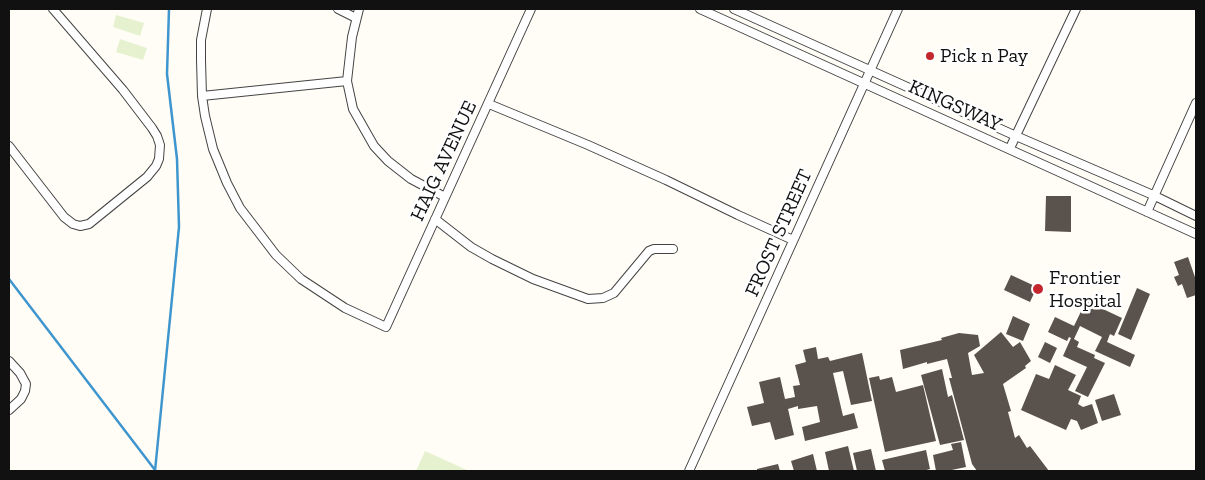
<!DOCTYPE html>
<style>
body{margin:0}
#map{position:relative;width:1205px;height:480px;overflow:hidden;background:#fffdf5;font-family:"Zilla Slab",serif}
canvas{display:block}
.frame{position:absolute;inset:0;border:10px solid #111;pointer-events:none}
</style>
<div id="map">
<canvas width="1205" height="480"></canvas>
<div class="frame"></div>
</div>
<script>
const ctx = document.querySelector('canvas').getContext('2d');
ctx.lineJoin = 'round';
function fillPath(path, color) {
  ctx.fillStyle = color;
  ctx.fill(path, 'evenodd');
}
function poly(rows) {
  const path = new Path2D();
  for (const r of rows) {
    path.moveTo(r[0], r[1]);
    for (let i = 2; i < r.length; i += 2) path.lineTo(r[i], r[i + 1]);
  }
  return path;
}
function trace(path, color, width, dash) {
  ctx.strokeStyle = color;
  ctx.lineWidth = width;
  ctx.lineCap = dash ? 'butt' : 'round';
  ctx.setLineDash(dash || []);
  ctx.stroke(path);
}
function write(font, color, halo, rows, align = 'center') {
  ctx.font = font + ' "Zilla Slab",serif';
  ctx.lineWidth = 5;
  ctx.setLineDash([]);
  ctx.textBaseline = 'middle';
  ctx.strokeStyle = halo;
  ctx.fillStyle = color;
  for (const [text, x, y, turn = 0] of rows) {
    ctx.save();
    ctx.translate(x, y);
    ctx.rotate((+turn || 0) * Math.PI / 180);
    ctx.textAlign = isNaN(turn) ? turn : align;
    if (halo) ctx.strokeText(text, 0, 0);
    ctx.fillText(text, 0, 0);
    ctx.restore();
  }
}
const pitch = poly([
 [116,15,144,23,140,36,113,27],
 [120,39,147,48,143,60,116,52],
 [425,451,467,470,466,471,416,471]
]);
const stream = poly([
 [9,279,155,470],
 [155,471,179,227,177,159,167,74,169,9]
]);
const building = poly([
 [1046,196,1071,196,1071,232,1045,231],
 [1188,257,1196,280,1196,295,1187,298,1182,284,1178,286,1174,277,1179,275,1174,262],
 [1011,275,1037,287,1030,302,1004,290],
 [1137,288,1150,294,1131,340,1118,334],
 [1086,301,1122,318,1114,336,1110,334,1107,342,1135,355,1130,367,1095,351,1102,337,1080,326,1074,339,1079,342,1077,347,1095,355,1094,358,1105,363,1088,397,1075,391,1087,367,1063,356,1071,338,1069,337,1067,341,1048,332,1055,317,1074,326],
 [1013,316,1030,324,1023,341,1006,334],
 [1001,332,1013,347,1020,342,1031,361,1025,366,1026,368,1003,384,1011,411,1008,412,1015,438,1019,435,1027,448,1030,446,1049,471,977,471,972,464,949,378,952,378,947,359,927,364,927,362,903,369,900,350,942,340,941,338,959,333,978,335,980,346,968,353,972,375,984,373,974,355],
 [1045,342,1057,348,1050,363,1038,357],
 [816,347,818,359,828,357,830,361,862,353,872,401,851,405,843,371,833,373,843,416,854,413,858,428,805,441,802,427,820,422,817,406,798,409,798,406,788,409,794,435,775,440,770,422,752,426,747,407,764,403,759,382,780,377,785,399,795,397,793,386,800,385,795,365,806,362,803,350],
 [1055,365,1076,375,1068,390,1081,396,1078,404,1083,407,1092,404,1098,423,1081,430,1077,421,1071,419,1066,430,1021,410,1036,374,1049,379],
 [942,369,948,397,952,395,964,440,940,445,921,375],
 [879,376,880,380,892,377,896,392,923,385,936,441,885,452,869,378],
 [1114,394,1121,415,1102,421,1095,400],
 [961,442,966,467,947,471,936,471,933,455,953,450,951,444],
 [848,446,854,471,829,471,825,452],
 [871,449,876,471,857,471,853,453],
 [926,450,930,469,923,471,885,471,882,460],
 [813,454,817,471,794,471,791,461],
 [778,464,780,471,757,471,757,469]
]);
const minor = poly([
 [207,9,201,40,201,60,202,96,205,116,213,149,227,183,240,208,276,255,301,279,345,308,386,327,531,9],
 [338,9,356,18],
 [359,9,352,37,347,81,353,109,374,146,388,161,411,179,445,197],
 [700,9,1196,234],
 [734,9,1016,136,1153,195,1196,216],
 [202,96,347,81],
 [489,104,588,145,666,180,738,215,793,240],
 [9,146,64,217,73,224,80,226,89,224,147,177,156,166,159,159,160,145,157,136,152,128,123,90,53,9],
 [1010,148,1076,9],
 [1147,212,1196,103],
 [435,219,471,247,492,259,533,279,588,299,603,298,614,293,649,251,654,249,673,249],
 [9,361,20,373,26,384,25,391,21,399,9,410],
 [689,471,898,9]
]);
const markers = [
 [930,56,5,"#c4262e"],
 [1038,289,6,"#c4262e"]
];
const poiNames = [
 ["Pick n Pay",940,56],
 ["Frontier",1049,278],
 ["Hospital",1049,301]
];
const streetNames = [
 ["KINGSWAY",955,106,24],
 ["HAIG AVENUE",444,161,-65],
 ["FROST STREET",779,233,-66]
];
fillPath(pitch, '#e6f2cf');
trace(stream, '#3f96cf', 2.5);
fillPath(building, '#5a524d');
trace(minor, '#444', 10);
trace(minor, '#fff', 8);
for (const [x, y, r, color] of markers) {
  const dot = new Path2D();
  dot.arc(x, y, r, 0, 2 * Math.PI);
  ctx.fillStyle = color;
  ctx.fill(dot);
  trace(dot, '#fff', 2);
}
write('20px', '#111', '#fff', poiNames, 'left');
write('20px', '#111', '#fff', streetNames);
</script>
